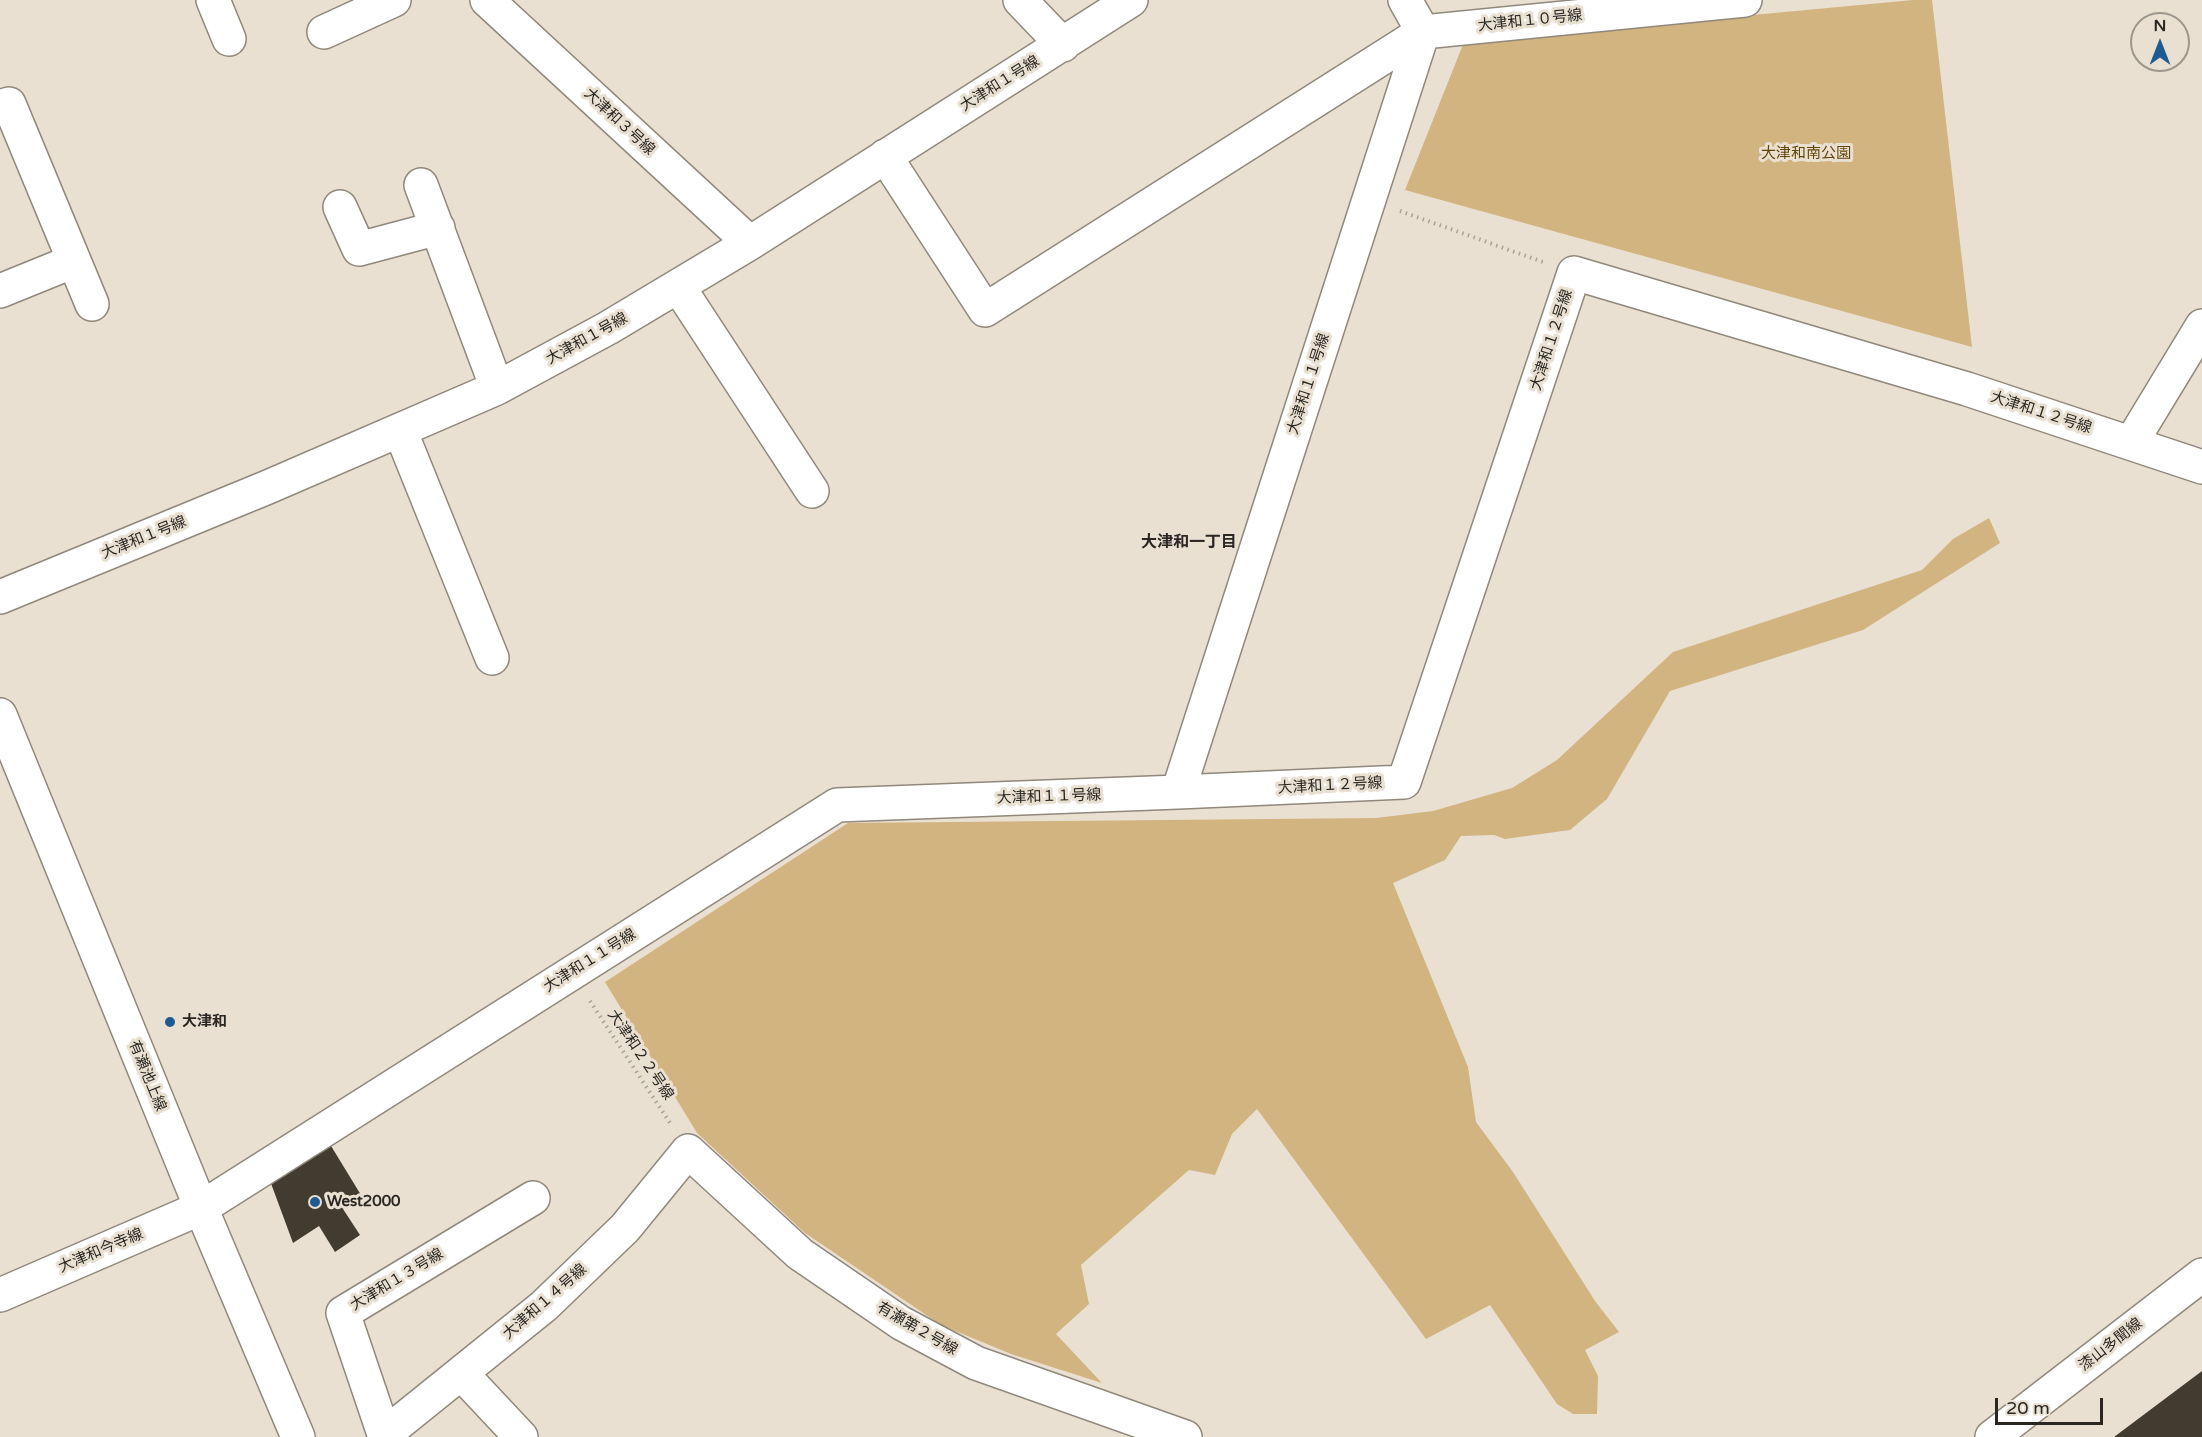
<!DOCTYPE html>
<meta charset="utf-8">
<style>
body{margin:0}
#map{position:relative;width:2202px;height:1437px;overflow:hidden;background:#e9e0d2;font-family:"Varela Round",sans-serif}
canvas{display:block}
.north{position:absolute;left:2130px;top:12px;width:60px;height:60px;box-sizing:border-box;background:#e9e0d2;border:2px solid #9d968c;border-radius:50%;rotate:0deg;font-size:16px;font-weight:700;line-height:24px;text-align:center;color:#2a2722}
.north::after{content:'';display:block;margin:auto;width:21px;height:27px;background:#1e5b92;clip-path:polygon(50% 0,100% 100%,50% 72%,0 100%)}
.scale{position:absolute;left:1995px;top:1398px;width:108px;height:27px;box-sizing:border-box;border:3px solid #2a2722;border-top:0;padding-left:8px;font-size:18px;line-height:21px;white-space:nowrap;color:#2a2722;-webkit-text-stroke:4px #e9e0d2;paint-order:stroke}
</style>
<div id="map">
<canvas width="2202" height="1437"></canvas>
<div class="north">N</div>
<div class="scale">20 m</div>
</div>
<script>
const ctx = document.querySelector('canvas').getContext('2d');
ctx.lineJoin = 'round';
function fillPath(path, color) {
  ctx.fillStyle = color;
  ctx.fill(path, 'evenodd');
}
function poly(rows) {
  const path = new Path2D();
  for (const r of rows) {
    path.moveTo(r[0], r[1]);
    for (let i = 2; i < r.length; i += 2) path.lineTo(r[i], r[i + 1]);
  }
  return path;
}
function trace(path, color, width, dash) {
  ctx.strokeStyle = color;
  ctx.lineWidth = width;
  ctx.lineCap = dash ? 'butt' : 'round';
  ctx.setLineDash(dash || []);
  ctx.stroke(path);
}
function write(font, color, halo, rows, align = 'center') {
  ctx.font = font + ' "Varela Round","Noto Sans JP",sans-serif';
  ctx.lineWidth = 6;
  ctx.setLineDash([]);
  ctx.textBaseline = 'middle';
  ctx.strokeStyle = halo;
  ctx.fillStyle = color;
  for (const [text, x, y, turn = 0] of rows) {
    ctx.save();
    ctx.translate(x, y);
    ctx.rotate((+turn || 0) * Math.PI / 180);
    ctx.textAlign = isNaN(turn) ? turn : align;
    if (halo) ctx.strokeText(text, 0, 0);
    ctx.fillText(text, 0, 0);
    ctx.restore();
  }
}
const green = poly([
 [1913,0,1932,0,1972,347,1405,190,1464,42],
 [1989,518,2000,543,1863,630,1670,691,1607,799,1570,830,1505,839,1494,835,1461,836,1445,860,1393,883,1468,1067,1476,1122,1513,1172,1595,1301,1619,1332,1585,1350,1598,1376,1597,1414,1573,1414,1557,1404,1490,1305,1426,1339,1257,1109,1232,1134,1215,1175,1189,1170,1081,1265,1089,1304,1056,1334,1102,1383,1011,1354,941,1325,805,1233,697,1133,605,982,848,823,1376,818,1433,811,1512,788,1557,760,1673,652,1922,570,1953,539]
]);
const building = poly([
 [328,1141,361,1195,343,1209,360,1235,335,1252,319,1226,293,1243,269,1178],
 [2202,1371,2202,1437,2114,1437]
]);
const path = poly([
 [1400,211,1543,262],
 [590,1001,670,1123]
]);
const minor = poly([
 [213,0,229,39],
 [487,0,750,243],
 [1020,0,1063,45],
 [324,32,394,0],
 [0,107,9,104,92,304],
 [885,156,985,310,1423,32,1745,0],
 [421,185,497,388],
 [340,207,359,249,438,228],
 [678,286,812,491],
 [0,291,74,261],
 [400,430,492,658],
 [2131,443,2202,326],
 [0,597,268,487,497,388,608,328,750,243,1131,0],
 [0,715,201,1208,298,1437],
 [1178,792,1404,782,1574,273,1967,389,2202,467],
 [0,1295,201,1208,837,805,1178,792,1423,32,1405,0],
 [461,1373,521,1437],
 [384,1435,544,1306,625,1228,688,1151,800,1254,901,1323,976,1363,1185,1437],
 [385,1437,343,1313,533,1198],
 [1992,1437,2202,1275]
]);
const markers = [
 [170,1022,6,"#1e5b92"],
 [315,1202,6,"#1e5b92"]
];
const streetNames = [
 ["大津和１０号線",1530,21,-6],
 ["大津和１号線",1000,84,-32],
 ["大津和３号線",619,122,43],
 ["大津和１号線",587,339,-29],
 ["大津和１２号線",1552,340,-72],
 ["大津和１１号線",1309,384,-72],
 ["大津和１２号線",2041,413,18],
 ["大津和１号線",144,538,-22],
 ["大津和１２号線",1330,786,-3],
 ["大津和１１号線",1049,797,-2],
 ["大津和１１号線",590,961,-32],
 ["大津和２２号線",640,1055,56],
 ["有瀬池上線",147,1076,68],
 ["大津和今寺線",101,1251,-23],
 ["大津和１３号線",397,1280,-31],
 ["大津和１４号線",545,1302,-41],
 ["有瀬第２号線",917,1329,30],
 ["漆山多聞線",2111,1345,-38]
];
const parkNames = [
 ["大津和南公園",1806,154]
];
const poiNames = [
 ["大津和",182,1022],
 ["West2000",327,1202]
];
const neighbourhoodNames = [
 ["大津和一丁目",1189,543]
];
fillPath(green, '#d2b481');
fillPath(building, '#423b30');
trace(minor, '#90887b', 36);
trace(path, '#a9a297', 4, [1.5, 4.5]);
trace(minor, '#fff', 33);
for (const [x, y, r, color] of markers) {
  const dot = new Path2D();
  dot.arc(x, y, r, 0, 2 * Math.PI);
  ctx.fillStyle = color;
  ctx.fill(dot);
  trace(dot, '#e9e0d2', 2);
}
write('15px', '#2a2722', '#e9e0d2', streetNames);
write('15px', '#624609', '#e9e0d2', parkNames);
write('bold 15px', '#2a2722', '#e9e0d2', poiNames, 'left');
write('bold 16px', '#2a2722', '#e9e0d2', neighbourhoodNames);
</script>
